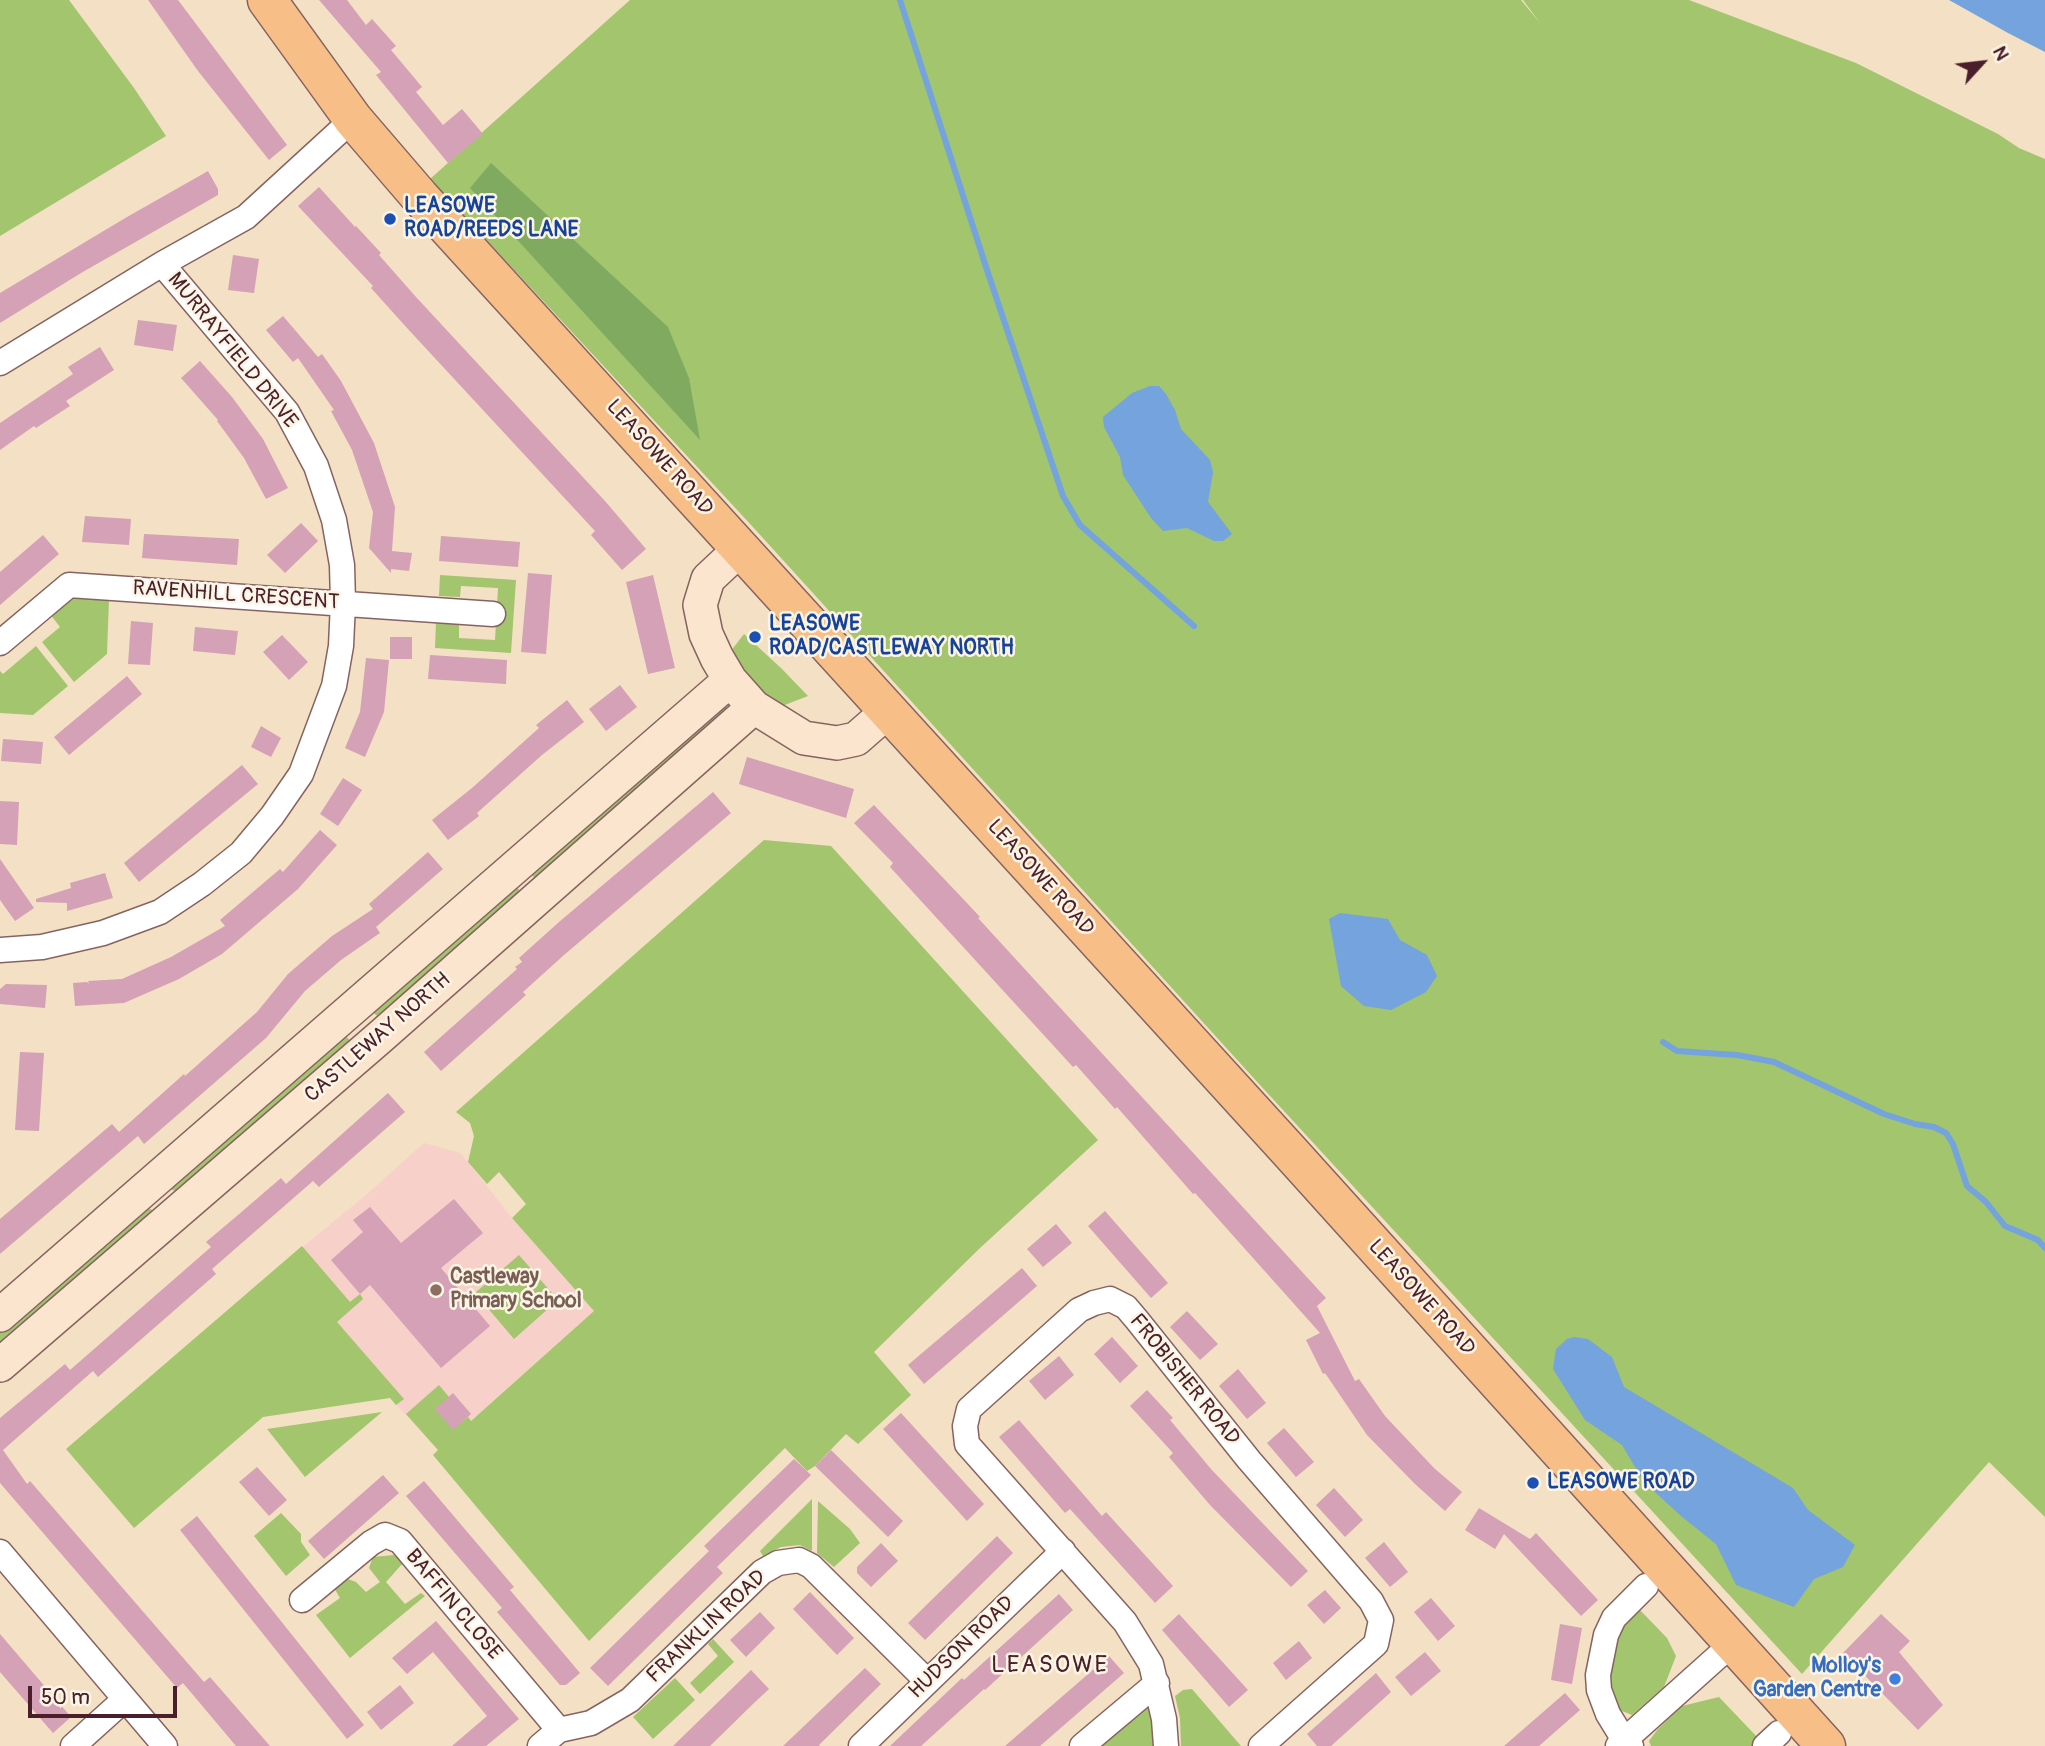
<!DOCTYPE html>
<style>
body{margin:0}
#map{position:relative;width:2045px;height:1746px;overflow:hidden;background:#f4e0c4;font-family:Pangolin,sans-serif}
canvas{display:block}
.north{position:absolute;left:1947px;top:28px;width:70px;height:70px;-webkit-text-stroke:5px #fcf5e5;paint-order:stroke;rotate:63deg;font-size:19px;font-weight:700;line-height:28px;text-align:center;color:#4a1f2b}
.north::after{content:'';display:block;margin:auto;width:24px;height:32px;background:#4a1f2b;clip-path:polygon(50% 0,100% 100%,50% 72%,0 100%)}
.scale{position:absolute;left:28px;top:1686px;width:149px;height:32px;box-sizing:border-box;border:4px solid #4a1f2b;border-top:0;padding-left:9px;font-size:21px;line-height:24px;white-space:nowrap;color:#4a1f2b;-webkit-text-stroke:5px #fcf5e5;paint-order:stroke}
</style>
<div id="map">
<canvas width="2045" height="1746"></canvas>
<div class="north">N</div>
<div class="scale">50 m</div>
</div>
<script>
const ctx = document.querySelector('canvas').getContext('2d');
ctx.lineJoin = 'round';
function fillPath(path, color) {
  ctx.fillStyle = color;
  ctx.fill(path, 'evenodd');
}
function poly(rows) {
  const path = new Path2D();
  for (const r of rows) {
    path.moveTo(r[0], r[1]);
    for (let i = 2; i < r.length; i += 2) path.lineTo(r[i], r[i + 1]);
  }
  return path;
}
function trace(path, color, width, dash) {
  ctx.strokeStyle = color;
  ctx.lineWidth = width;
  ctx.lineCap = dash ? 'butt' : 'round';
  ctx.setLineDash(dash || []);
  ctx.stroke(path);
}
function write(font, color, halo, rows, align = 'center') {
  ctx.font = font + ' Pangolin,sans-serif';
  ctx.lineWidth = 5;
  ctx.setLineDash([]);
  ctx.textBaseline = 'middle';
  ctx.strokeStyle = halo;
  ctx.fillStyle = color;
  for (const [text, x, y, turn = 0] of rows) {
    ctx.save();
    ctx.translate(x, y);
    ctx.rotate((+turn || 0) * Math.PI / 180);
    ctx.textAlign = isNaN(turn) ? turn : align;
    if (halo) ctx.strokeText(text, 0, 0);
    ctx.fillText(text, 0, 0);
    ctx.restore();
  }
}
const built = poly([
 [424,1143,460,1153,468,1162,512,1218,594,1311,438,1450,390,1398,277,1268,366,1195]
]);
const green = poly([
 [0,0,69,0,134,88,166,136,0,236],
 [630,0,1521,0,1540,23,1523,0,1689,0,1856,63,1998,134,2019,148,2045,159,2045,1517,1989,1462,1802,1674,1260,1085,752,526,430,179],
 [440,575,516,580,511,653,435,648,436,621,459,623,459,638,495,640,498,588,461,586,460,597,439,596],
 [71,598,109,599,107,654,74,682,42,642,60,627,50,614],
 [744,634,782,669,808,696,777,708,743,675,730,652],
 [36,646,68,686,33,715,0,713,0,671,3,674],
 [725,705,729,712,544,880,534,878,530,871],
 [764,840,831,846,1098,1140,980,1248,874,1352,911,1395,858,1444,846,1434,815,1466,807,1471,785,1448,589,1641,433,1455,438,1450,406,1414,439,1385,449,1397,453,1429,468,1417,471,1421,594,1311,512,1218,526,1204,499,1172,487,1184,468,1162,474,1136,470,1123,456,1112],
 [515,885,521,892,383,1020,372,1012],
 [340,1031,351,1041,183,1193,172,1190,170,1179],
 [143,1205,152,1210,153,1219,0,1352,0,1328],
 [302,1246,350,1302,360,1294,363,1299,337,1322,404,1399,396,1405,390,1398,263,1417,134,1528,66,1449],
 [519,1255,558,1300,514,1339,475,1293],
 [382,1412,305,1477,267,1429],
 [812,1499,812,1551,800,1545,781,1547,763,1556,760,1551],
 [818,1501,850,1529,860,1543,834,1567,817,1553],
 [281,1513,301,1534,301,1542,310,1555,286,1576,254,1536],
 [394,1555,403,1563,386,1582,405,1604,421,1593,425,1596,350,1658,316,1615,340,1598,334,1588,345,1578,356,1582,366,1592,380,1582,369,1568,373,1557],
 [1639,1609,1667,1638,1676,1656,1664,1687,1632,1715,1617,1709,1607,1690,1616,1633],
 [713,1639,734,1662,700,1694,690,1683,718,1656,708,1644],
 [675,1678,695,1700,653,1739,633,1717],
 [1192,1689,1241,1746,1181,1746,1180,1718,1175,1696,1183,1690],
 [1719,1697,1759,1739,1754,1746,1651,1746,1649,1741,1658,1729,1682,1706],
 [1142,1705,1154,1706,1158,1746,1095,1746]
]);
const forest = poly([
 [491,163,668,327,689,378,700,440,470,188]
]);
const water = poly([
 [1949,0,2045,0,2045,52,2008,33],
 [1150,386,1159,386,1166,394,1175,410,1181,429,1210,460,1213,472,1208,502,1232,534,1223,541,1214,541,1187,528,1163,531,1151,518,1123,475,1120,457,1104,427,1103,417,1132,393],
 [1340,913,1388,919,1400,940,1427,955,1437,976,1426,992,1391,1010,1364,1006,1341,986,1329,919],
 [1574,1337,1588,1339,1612,1357,1624,1387,1793,1488,1808,1510,1855,1545,1843,1567,1814,1579,1794,1607,1736,1585,1716,1544,1681,1516,1644,1482,1622,1445,1585,1420,1553,1369,1556,1349,1567,1339]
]);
const stream = poly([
 [900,0,987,270,1063,496,1080,525,1194,626],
 [1663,1042,1677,1051,1737,1055,1774,1062,1884,1114,1915,1124,1934,1127,1946,1133,1953,1144,1967,1186,1986,1202,2005,1226,2038,1240,2045,1248]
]);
const building = poly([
 [148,0,178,0,287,145,269,160,198,71],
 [319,0,347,0,366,25,372,19,396,46,391,50,422,87,416,92,443,125,462,109,483,134,448,163,376,75,381,72],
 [208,171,218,189,218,195,81,273,0,323,0,293,127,217],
 [319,187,355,227,356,226,369,240,381,253,379,255,416,297,605,501,646,549,622,570,591,535,595,531,407,328,371,288,373,286,298,206],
 [233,255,259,259,254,293,228,290],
 [283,316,318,357,322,354,341,381,374,443,395,507,392,551,412,553,409,571,391,569,391,573,369,548,373,512,352,450,331,411,334,410,298,358,293,362,266,330],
 [138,320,177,325,173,351,134,345],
 [100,347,114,370,66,401,70,406,36,428,34,426,0,450,0,423,73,374,68,367],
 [200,361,232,397,263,439,288,488,266,499,244,458,217,421,218,420,181,378],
 [85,516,131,519,129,545,82,542],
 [301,523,318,541,285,573,267,555],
 [144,534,239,539,237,565,142,558],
 [43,535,59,554,0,605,0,572],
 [441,536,520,542,518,567,439,561],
 [528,573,552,575,546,654,521,652],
 [653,575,675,668,648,674,626,582],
 [131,621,153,623,150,665,128,664],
 [195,627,238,631,235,655,193,651],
 [282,635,308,662,289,680,263,652],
 [390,637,412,637,412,659,390,659],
 [430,655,507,660,506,684,428,679],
 [366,658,389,660,384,712,365,757,345,748,360,712],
 [127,676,142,694,69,755,54,737],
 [620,685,637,707,606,731,589,709],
 [567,700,584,722,542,755,477,813,479,816,448,840,432,820,472,788,539,728,536,725],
 [261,726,281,738,271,757,251,747],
 [3,739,43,742,41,764,1,761],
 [747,757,854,789,846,818,739,784],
 [242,765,258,784,139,882,124,863],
 [343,778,362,790,338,826,320,814],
 [713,792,731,813,564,955,523,992,526,995,441,1071,424,1052,517,969,515,967,522,962,519,958,559,922],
 [0,801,19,802,17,845,0,844],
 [874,805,966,902,980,917,978,918,1326,1298,1317,1306,1355,1381,1359,1379,1385,1416,1434,1468,1462,1492,1445,1511,1415,1484,1367,1435,1325,1373,1323,1374,1306,1340,1320,1333,1195,1193,1193,1194,1117,1107,1115,1109,1076,1065,1073,1067,890,867,893,863,854,823],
 [320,830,337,845,298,889,222,954,179,979,124,1003,75,1006,73,983,87,982,89,984,88,981,122,979,171,957,225,926,220,920,280,869,283,872],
 [428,852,443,869,376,927,380,933,341,960,305,991,266,1038,144,1144,138,1136,0,1254,0,1219,112,1124,119,1132,184,1074,185,1076,257,1012,288,974,332,936,373,909,369,904],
 [0,859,34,908,15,921,0,900],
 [105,873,113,898,67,911,67,903,36,902,36,899,71,888,70,883],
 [6,984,47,985,45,1008,0,1004,0,989],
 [20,1052,44,1053,39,1131,15,1130],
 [388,1093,405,1112,319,1187,313,1181,212,1269,216,1274,98,1377,93,1371,3,1450,27,1484,30,1481,204,1682,210,1677,270,1746,236,1746,183,1683,177,1688,0,1483,0,1418,65,1364,70,1370,211,1247,206,1242,238,1215,281,1178,286,1184],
 [454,1199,483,1233,441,1268,490,1326,441,1368,370,1285,360,1294,331,1260,363,1232,353,1220,370,1207,401,1243],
 [1105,1211,1168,1283,1151,1298,1088,1226],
 [1056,1224,1072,1243,1043,1267,1027,1249],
 [1022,1268,1037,1286,924,1384,908,1365],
 [1187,1311,1218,1344,1200,1360,1170,1327],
 [1112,1337,1138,1366,1120,1383,1094,1354],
 [1059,1356,1074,1375,1045,1400,1029,1381],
 [1238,1369,1266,1403,1247,1419,1219,1386],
 [1147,1390,1173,1418,1170,1420,1211,1469,1308,1571,1291,1587,1210,1505,1169,1457,1173,1453,1130,1406],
 [453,1393,471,1414,453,1430,435,1409],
 [901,1413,984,1504,967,1521,883,1429],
 [1019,1420,1102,1516,1106,1512,1173,1586,1155,1603,1070,1509,1065,1513,999,1437],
 [1284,1428,1314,1462,1296,1477,1267,1443],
 [831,1450,903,1521,888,1537,815,1466],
 [794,1459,811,1475,717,1567,723,1573,608,1686,590,1668,709,1551,704,1546],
 [257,1467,287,1500,269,1516,239,1482],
 [383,1475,399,1493,324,1559,308,1541],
 [424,1481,514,1587,510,1590,580,1673,566,1685,560,1685,510,1627,497,1612,502,1608,406,1496],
 [1334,1488,1363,1520,1345,1537,1316,1505],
 [1479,1508,1530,1539,1536,1533,1598,1600,1581,1616,1504,1534,1495,1549,1465,1530],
 [197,1516,364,1725,347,1739,180,1530],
 [997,1536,1013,1553,925,1640,908,1623],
 [1384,1542,1408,1572,1390,1587,1365,1558],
 [881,1543,898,1561,871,1587,857,1573,857,1567],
 [1325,1590,1341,1608,1324,1624,1307,1605],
 [810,1592,854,1638,837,1655,793,1609],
 [1059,1594,1073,1610,985,1690,984,1689,921,1746,890,1746,962,1678,964,1680],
 [1431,1598,1455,1626,1438,1641,1414,1612],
 [760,1612,775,1628,746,1657,730,1640],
 [1179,1614,1248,1690,1229,1707,1162,1630],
 [1881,1614,1910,1641,1899,1652,1943,1705,1918,1730,1843,1653],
 [436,1621,519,1719,486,1746,452,1746,487,1716,433,1652,407,1674,392,1658],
 [1560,1624,1582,1628,1572,1684,1551,1680],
 [0,1634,71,1717,53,1733,0,1672],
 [1299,1641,1312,1658,1286,1680,1273,1663],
 [1425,1652,1441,1671,1411,1696,1395,1677],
 [1109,1656,1124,1673,1040,1746,1005,1746],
 [865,1668,881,1684,819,1745,820,1746,783,1746],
 [751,1670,769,1689,754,1703,710,1746,673,1746],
 [1376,1673,1391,1692,1331,1746,1317,1746,1307,1734],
 [400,1685,414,1703,381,1730,367,1712],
 [1565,1693,1580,1710,1547,1739,1539,1746,1504,1746]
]);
const street = poly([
 [0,363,162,264,246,217,353,119],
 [0,643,69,585,493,614],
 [0,950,42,947,103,933,160,912,202,884,241,853,272,816,301,774,334,686,341,646,343,603,342,565,334,520,316,466,287,412,162,264],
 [0,1552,165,1746],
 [302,1600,371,1543,385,1535,400,1541,559,1730],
 [73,1746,124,1700],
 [540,1746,559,1730,591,1723,630,1700,762,1572,778,1563,799,1560,811,1566,927,1681],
 [861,1746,1063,1551],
 [1082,1746,1157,1683],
 [1166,1746,1164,1719,1151,1664,1125,1622,967,1444,965,1426,969,1409,1079,1310,1094,1303,1110,1299,1126,1307,1137,1320,1249,1460,1371,1601,1381,1620,1376,1644,1261,1746],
 [1618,1746,1733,1643],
 [1631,1746,1624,1740,1608,1714,1599,1690,1598,1675,1606,1635,1614,1618,1646,1586],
 [1765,1746,1779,1733]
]);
const secondary = poly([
 [741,548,708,579,700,605,706,634,717,658,730,680,754,707,804,738,837,743,856,739,888,711],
 [0,1315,730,680],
 [0,1365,379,1038,754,707]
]);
const primary = poly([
 [267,0,353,119,420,197,1291,1153,1826,1746]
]);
const markers = [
 [390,219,7,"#1a4fb4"],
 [755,637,7,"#1a4fb4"],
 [436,1290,7,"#8d6e63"],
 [1533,1483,7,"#1a4fb4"],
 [1895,1679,7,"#3f7fe0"]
];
const transitNames = [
 ["LEASOWE",404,207],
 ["ROAD/REEDS LANE",404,231],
 ["LEASOWE",769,625],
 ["ROAD/CASTLEWAY NORTH",769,649],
 ["LEASOWE ROAD",1547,1483]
];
const streetNames = [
 ["MURRAYFIELD DRIVE",232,351,51],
 ["LEASOWE ROAD",659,458,48],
 ["RAVENHILL CRESCENT",236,596,4],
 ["LEASOWE ROAD",1040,878,48],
 ["CASTLEWAY NORTH",378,1038,-41],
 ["LEASOWE ROAD",1421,1298,48],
 ["FROBISHER ROAD",1184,1380,51],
 ["BAFFIN CLOSE",453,1605,50],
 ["FRANKLIN ROAD",707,1627,-43],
 ["HUDSON ROAD",962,1648,-44]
];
const educationNames = [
 ["Castleway",450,1278],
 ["Primary School",450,1302]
];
const shopNames = [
 ["Molloy's",1881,1667],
 ["Garden Centre",1881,1691]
];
const quarterNames = [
 ["LEASOWE",1050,1666]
];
fillPath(built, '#f7d0ca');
fillPath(green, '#a2c56e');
fillPath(forest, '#81aa61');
fillPath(water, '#74a3dd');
trace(stream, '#74a3dd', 6);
fillPath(building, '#d4a1b6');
trace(street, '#866361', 27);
trace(secondary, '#866361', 36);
trace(primary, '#866361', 41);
trace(street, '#fff', 24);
trace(secondary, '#fce5cf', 33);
trace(primary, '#f7be88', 38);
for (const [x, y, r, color] of markers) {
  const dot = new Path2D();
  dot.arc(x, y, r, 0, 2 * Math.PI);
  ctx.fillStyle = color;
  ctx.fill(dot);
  trace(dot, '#fcf5e5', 2.5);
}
write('bold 21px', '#164399', '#fcf5e5', transitNames, 'left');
write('21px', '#4a1f2b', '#fcf5e5', streetNames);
write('bold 21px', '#785e54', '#fcf5e5', educationNames, 'left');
write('bold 21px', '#366cbe', '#fcf5e5', shopNames, 'right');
ctx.letterSpacing = '2px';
write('24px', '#4a1f2b', '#fcf5e5', quarterNames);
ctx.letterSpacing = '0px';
</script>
